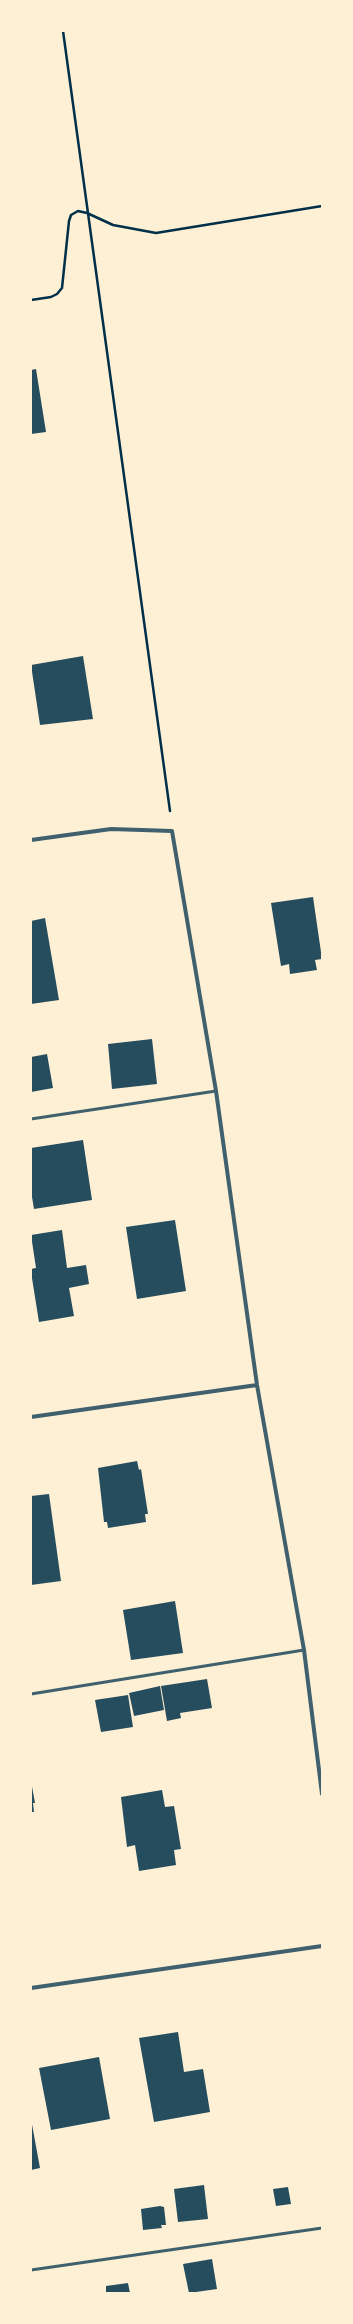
<!DOCTYPE html>
<style>
body{margin:0}
#map{position:relative;width:353px;height:2324px;overflow:hidden;background:#fdf0d5;font-family:Jost,sans-serif}
canvas{display:block}
.frame{position:absolute;inset:0;border:32px solid #fdf0d5;pointer-events:none}
</style>
<div id="map">
<canvas width="353" height="2324"></canvas>
<div class="frame"></div>
</div>
<script>
const ctx = document.querySelector('canvas').getContext('2d');
ctx.lineJoin = 'round';
function fillPath(path, color) {
  ctx.fillStyle = color;
  ctx.fill(path, 'evenodd');
}
function poly(rows) {
  const path = new Path2D();
  for (const r of rows) {
    path.moveTo(r[0], r[1]);
    for (let i = 2; i < r.length; i += 2) path.lineTo(r[i], r[i + 1]);
  }
  return path;
}
function trace(path, color, width, dash) {
  ctx.strokeStyle = color;
  ctx.lineWidth = width;
  ctx.lineCap = dash ? 'butt' : 'round';
  ctx.setLineDash(dash || []);
  ctx.stroke(path);
}
const building = poly([
 [36,369,46,432,31,434,31,370],
 [83,656,93,719,40,725,31,665],
 [313,897,322,959,315,960,317,970,290,974,289,964,281,966,271,903],
 [45,918,59,1000,31,1004,31,921],
 [152,1039,157,1084,112,1089,108,1044],
 [47,1054,53,1088,31,1092,31,1057],
 [83,1140,92,1200,34,1209,31,1191,31,1148],
 [175,1220,186,1291,137,1299,126,1227],
 [62,1230,67,1268,86,1265,89,1284,69,1288,74,1316,39,1322,31,1272,31,1269,36,1268,31,1235],
 [137,1461,139,1470,141,1469,148,1514,145,1514,146,1522,108,1528,107,1522,104,1522,98,1468],
 [49,1494,61,1581,31,1585,31,1496],
 [175,1601,183,1653,131,1660,123,1610],
 [207,1679,212,1708,180,1713,181,1718,167,1721,161,1686],
 [160,1686,164,1710,134,1716,129,1693],
 [128,1695,133,1727,101,1732,95,1700],
 [31,1781,35,1803,33,1803,34,1812,31,1812],
 [162,1790,165,1807,174,1806,181,1849,174,1850,176,1865,139,1871,135,1845,127,1847,121,1797],
 [178,2032,184,2072,203,2069,210,2112,154,2122,139,2038],
 [99,2057,110,2119,51,2130,39,2068],
 [31,2119,40,2168,31,2170],
 [204,2185,208,2219,178,2222,174,2189],
 [288,2187,291,2204,276,2206,273,2189],
 [160,2206,164,2207,166,2225,161,2225,162,2228,143,2230,141,2209],
 [212,2259,217,2289,189,2293,183,2264],
 [128,2283,130,2293,106,2293,106,2286]
]);
const path = poly([
 [63,31,170,811],
 [31,300,51,297,57,294,62,288,69,221,71,215,78,211,87,213,113,225,156,233,322,206]
]);
const service = poly([
 [31,1119,216,1091],
 [31,1694,304,1650],
 [31,2270,322,2228]
]);
const minor = poly([
 [31,840,111,829,172,831,216,1091,257,1385,304,1650,322,1794],
 [31,1417,257,1385],
 [31,1988,322,1946]
]);
fillPath(building, '#264d5e');
trace(path, '#003049', 2.5);
trace(service, '#3f606c', 3);
trace(minor, '#3f606c', 4);
</script>
